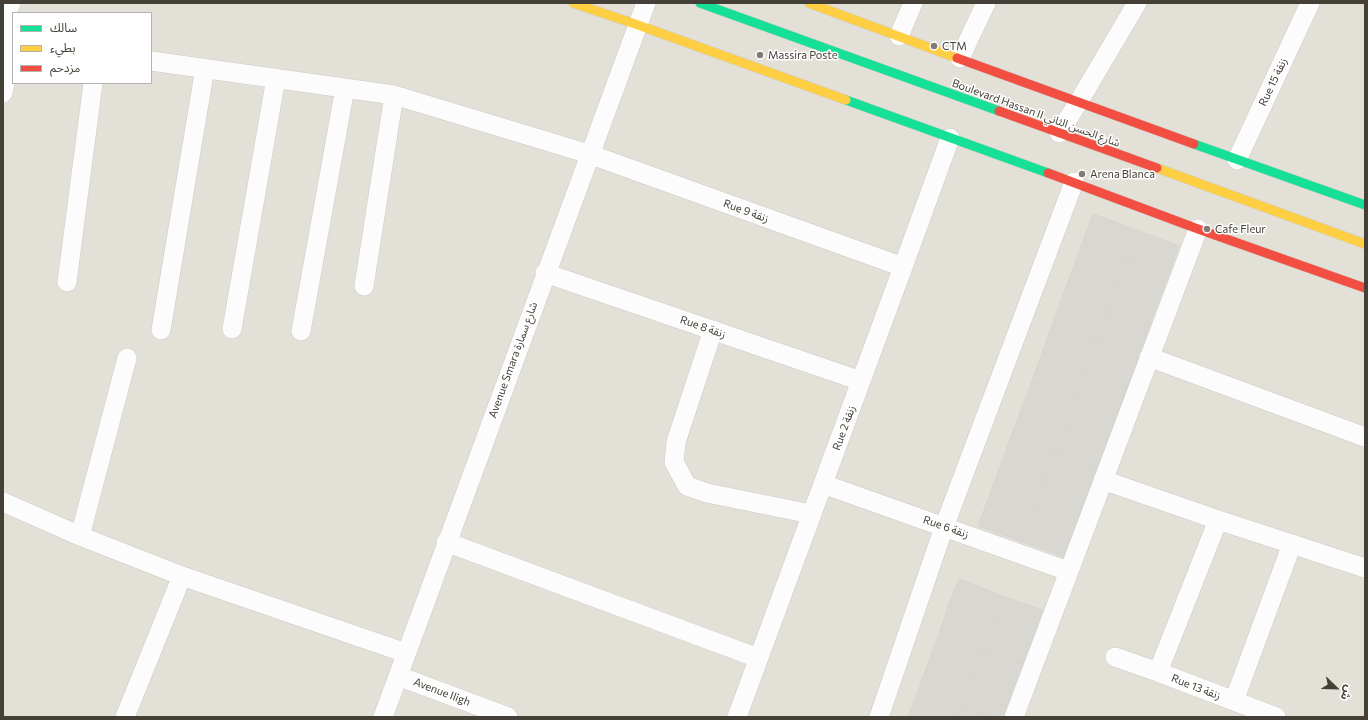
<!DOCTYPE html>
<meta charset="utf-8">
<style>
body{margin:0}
#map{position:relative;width:1368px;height:720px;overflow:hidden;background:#efeee9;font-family:Commissioner,"Noto Sans Arabic",sans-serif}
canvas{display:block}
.frame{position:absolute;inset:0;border:4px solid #443f37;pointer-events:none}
.legend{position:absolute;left:12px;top:12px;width:140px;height:72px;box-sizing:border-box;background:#fff;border:1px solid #b4b2af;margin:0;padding:5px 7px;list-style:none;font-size:12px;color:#443f37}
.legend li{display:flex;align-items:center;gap:8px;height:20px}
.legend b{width:20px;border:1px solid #b4b2af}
.north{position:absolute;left:1316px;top:668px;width:40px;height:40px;-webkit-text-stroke:3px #fff;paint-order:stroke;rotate:113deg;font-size:11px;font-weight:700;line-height:16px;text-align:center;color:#443f37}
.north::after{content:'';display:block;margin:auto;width:14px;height:18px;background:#443f37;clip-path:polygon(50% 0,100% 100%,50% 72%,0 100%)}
</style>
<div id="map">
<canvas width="1368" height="720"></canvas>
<div class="frame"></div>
<ul class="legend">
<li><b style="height:5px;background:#16e098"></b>سالك</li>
<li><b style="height:5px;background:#ffcf43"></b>بطيء</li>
<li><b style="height:5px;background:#f24e42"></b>مزدحم</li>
</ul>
<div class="north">ش</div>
</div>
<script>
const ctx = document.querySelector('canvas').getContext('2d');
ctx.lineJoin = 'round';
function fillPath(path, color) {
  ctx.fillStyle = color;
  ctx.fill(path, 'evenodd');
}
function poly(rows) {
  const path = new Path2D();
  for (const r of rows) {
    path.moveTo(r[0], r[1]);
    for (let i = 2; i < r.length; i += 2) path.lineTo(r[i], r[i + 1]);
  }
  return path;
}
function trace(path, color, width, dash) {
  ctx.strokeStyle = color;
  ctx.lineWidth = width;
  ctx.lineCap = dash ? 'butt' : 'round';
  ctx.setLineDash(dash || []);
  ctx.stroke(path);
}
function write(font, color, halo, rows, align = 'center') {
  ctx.font = font + ' Commissioner,"Noto Sans Arabic",sans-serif';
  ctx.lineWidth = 3;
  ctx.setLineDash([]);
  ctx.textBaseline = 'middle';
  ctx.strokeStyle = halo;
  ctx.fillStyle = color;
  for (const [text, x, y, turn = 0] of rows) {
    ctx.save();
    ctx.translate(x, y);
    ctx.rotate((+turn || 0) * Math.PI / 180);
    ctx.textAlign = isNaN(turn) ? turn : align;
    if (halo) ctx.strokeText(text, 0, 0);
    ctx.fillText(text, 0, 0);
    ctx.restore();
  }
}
const residential = poly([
 [3,3,1365,3,1365,717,3,717],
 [13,13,151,13,151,83,13,83]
]);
const building = poly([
 [1093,214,1137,230,1127,258,1083,241,1093,214],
 [1137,230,1179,246,1169,273,1127,258,1137,230],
 [1083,241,1127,258,1117,284,1073,268,1083,241],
 [1127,258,1169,273,1159,300,1117,284,1127,258],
 [1073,268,1117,284,1107,312,1063,295,1073,268],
 [1117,284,1159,300,1149,327,1107,312,1117,284],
 [1063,295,1107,312,1096,342,1052,325,1063,295],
 [1107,312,1149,327,1138,357,1096,342,1107,312],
 [1052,325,1096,342,1086,369,1042,353,1052,325],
 [1096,342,1138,357,1128,385,1086,369,1096,342],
 [1042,353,1086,369,1076,397,1032,381,1042,353],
 [1086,369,1128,385,1118,412,1076,397,1086,369],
 [1032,381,1076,397,1065,426,1021,410,1032,381],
 [1076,397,1118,412,1107,441,1065,426,1076,397],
 [1021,410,1065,426,1055,453,1011,436,1021,410],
 [1065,426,1107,441,1097,468,1055,453,1065,426],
 [1011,436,1055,453,1045,480,1001,464,1011,436],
 [1055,453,1097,468,1087,496,1045,480,1055,453],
 [1001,464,1045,480,1034,510,990,494,1001,464],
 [1045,480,1087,496,1076,525,1034,510,1045,480],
 [990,494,1034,510,1023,542,978,526,990,494],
 [1034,510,1076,525,1064,557,1023,542,1034,510],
 [959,579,1003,596,993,623,948,607,959,579],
 [1003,596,1045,611,1034,638,993,623,1003,596],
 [948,607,993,623,983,650,939,634,948,607],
 [993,623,1034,638,1025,665,983,650,993,623],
 [939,634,983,650,973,677,929,661,939,634],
 [983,650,1025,665,1015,693,973,677,983,650],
 [929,661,973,677,962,707,918,691,929,661],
 [973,677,1015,693,1006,717,990,717,962,707,973,677],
 [918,691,962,707,958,717,908,717,918,691],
 [962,707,990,717,958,717,962,707]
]);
const street = poly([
 [11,3,3,23,6,32,13,38],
 [899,36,913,3],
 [960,58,986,3],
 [151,61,394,95,364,286],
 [3,93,13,47],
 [394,95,589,154,903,267],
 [1059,133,1078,103,1137,3],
 [1237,160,1310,3],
 [545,273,861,381],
 [67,282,93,83],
 [232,329,276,78],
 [161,330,205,68],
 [713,330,676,442,674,462,687,486,707,493,811,514],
 [301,331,345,88],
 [1149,357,1365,437],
 [1103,480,1218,520,1365,568],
 [823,484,1068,571],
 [3,502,80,536,182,576,406,653],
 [80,536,127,358],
 [446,542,758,658],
 [1115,657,1158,672,1276,717],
 [1158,672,1218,520],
 [398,676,508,717],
 [1234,701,1292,544],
 [125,717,182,576],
 [383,717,646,3],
 [737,717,903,267,950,138],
 [879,717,944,527,1074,182],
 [1014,717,1198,229]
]);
const fast = poly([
 [700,3,999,111],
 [846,100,1048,173],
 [1194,144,1365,205]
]);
const slow = poly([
 [573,3,638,25,846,100],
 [809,3,957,58],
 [1157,168,1365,244]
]);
const jam = poly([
 [957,58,1194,144],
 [999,111,1157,168],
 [1048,173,1198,229,1365,288]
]);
const markers = [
 [934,46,4,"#807c75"],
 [760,55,4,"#807c75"],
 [1082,174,4,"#807c75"],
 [1207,229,4,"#807c75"]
];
const poiNames = [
 ["CTM",942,46],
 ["Massira Poste",768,55],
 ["Arena Blanca",1090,174],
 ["Cafe Fleur",1215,229]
];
const streetNames = [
 ["Rue 15 زنقة",1273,82,-65],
 ["Boulevard Hassan II شارع الحسن الثاني",1036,113,20],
 ["Rue 9 زنقة",746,211,20],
 ["Rue 8 زنقة",703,327,19],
 ["Avenue Smara شارع سمارة",513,360,-70],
 ["Rue 2 زنقة",844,428,-70],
 ["Rue 6 زنقة",946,527,19],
 ["Rue 13 زنقة",1196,687,21],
 ["Avenue Iligh",442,692,21]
];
fillPath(residential, '#e3e0d8');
fillPath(building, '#d9d7d2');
trace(building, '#d7d5cf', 1);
trace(street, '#cbcac6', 20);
trace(fast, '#cdcbc1', 10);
trace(slow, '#cdcbc1', 10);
trace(jam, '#cdcbc1', 10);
trace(street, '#fdfcfc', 19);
trace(fast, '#16e098', 9);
trace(slow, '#ffcf43', 9);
trace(jam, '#f24e42', 9);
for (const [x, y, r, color] of markers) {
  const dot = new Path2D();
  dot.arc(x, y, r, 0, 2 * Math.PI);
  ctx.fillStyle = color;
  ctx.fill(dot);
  trace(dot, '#fff', 1.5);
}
write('11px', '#443f37', '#fff', poiNames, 'left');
write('11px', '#443f37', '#fff', streetNames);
</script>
